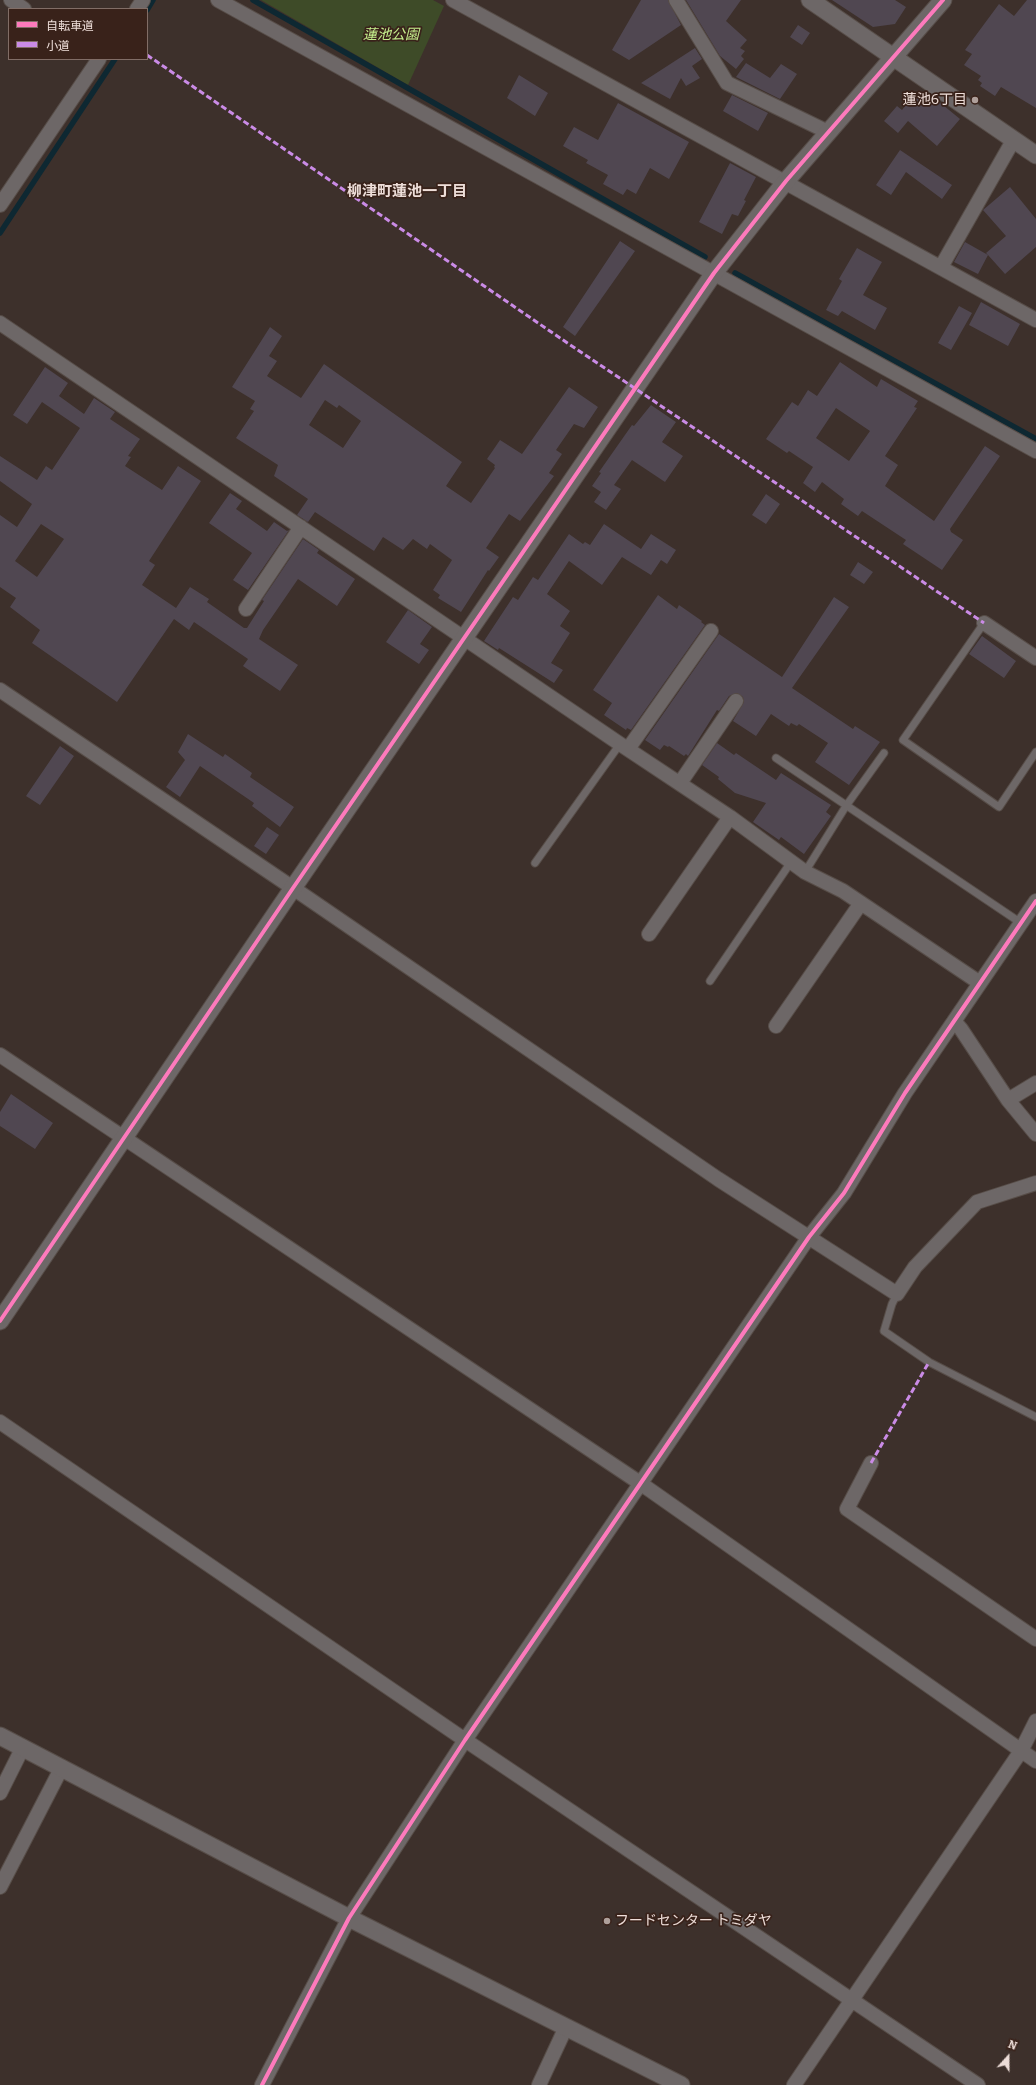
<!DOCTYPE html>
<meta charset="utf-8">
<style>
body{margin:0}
#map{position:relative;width:1036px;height:2085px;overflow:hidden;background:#3d302b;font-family:Bitter,"Noto Sans JP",serif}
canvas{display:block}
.legend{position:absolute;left:8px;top:8px;width:140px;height:52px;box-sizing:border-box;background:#39221a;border:1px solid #816d66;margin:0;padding:5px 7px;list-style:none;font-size:12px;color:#edddd8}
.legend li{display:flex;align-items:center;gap:8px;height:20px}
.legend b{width:20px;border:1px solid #816d66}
.north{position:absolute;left:988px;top:2037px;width:40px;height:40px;-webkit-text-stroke:3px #39221a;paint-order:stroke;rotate:21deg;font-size:11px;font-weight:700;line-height:16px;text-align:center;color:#edddd8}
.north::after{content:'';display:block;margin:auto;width:14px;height:18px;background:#edddd8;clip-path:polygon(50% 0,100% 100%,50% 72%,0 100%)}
</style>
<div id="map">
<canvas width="1036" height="2085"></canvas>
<ul class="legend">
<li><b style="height:5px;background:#fd7abc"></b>自転車道</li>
<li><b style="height:5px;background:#ca8be6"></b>小道</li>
</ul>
<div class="north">N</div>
</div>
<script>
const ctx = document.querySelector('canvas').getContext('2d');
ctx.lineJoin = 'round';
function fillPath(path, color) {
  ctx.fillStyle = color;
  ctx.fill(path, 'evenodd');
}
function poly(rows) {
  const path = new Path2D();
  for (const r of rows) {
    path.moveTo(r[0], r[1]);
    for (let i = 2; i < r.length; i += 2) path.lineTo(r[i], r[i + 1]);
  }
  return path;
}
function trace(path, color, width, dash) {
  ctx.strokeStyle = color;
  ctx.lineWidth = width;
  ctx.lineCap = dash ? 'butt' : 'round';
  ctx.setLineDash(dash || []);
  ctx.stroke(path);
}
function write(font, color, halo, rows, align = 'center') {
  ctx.font = font + ' Bitter,"Noto Sans JP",serif';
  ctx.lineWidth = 3.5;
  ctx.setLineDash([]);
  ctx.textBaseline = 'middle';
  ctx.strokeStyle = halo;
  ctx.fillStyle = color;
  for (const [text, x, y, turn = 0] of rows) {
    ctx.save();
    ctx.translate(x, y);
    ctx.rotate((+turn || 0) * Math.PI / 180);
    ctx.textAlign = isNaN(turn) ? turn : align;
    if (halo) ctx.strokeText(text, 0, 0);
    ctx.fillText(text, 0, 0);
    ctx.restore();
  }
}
const green = poly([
 [261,0,433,0,444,6,408,85]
]);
const stream = poly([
 [253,0,705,257],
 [147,10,153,0],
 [0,233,115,59],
 [735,273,1036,439]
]);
const building = poly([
 [641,0,668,0,681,25,629,60,612,50],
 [686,0,741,0,726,21,747,40,740,48,745,51,741,56,744,59,736,69,720,56],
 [832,0,895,0,906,7,895,24,873,27],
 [1027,0,1036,0,1036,108,1001,87,995,96,980,86,982,83,978,80,981,76,964,65,972,54,965,50,999,4,1014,16],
 [798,25,810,33,802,45,790,37],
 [695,48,702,59,692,66,700,78,686,86,681,78,670,99,641,83],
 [746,63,770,78,781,64,797,74,780,99,736,77],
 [519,75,548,93,535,116,507,98],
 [916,93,927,101,932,96,960,119,937,146,908,121,898,133,884,121,897,106,902,110],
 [732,95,768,113,758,131,723,111],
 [618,103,689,142,669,179,650,168,636,194,627,189,623,195,603,184,608,175,586,163,588,160,563,146,574,127,598,140],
 [900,150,952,185,942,199,906,172,891,195,876,185],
 [730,163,756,177,744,200,746,201,738,216,732,214,722,234,699,222],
 [1010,187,1036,219,1036,247,1005,274,988,255,978,274,954,262,965,242,988,255,986,253,1006,236,983,210],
 [620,241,635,251,575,336,563,327],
 [857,248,882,262,863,295,887,308,875,330,842,311,838,316,826,310,842,281,839,279],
 [981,302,1020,324,1008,346,969,325],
 [959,306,972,313,951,350,938,343],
 [270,327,282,336,269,356,277,361,267,376,301,398,324,364,462,462,446,486,471,503,495,468,494,467,495,465,487,459,500,440,522,454,569,387,598,407,584,428,574,424,556,450,562,454,549,473,554,476,520,521,509,514,486,548,499,557,489,571,488,570,461,612,438,598,440,595,433,590,452,560,430,544,427,549,413,539,403,550,383,537,374,551,315,512,308,522,297,515,308,499,274,476,278,465,236,438,254,411,250,409,255,401,232,387],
 [325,400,337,408,339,405,361,421,343,448,309,425],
 [840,362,877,387,881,379,918,401,914,407,917,408,885,456,898,465,885,486,934,521,985,446,1000,456,950,529,951,532,963,540,942,570,903,544,906,540,862,511,858,516,841,504,844,499,822,482,815,492,803,483,813,467,789,451,787,453,766,439,792,402,798,406,808,390,817,396],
 [836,408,870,431,849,461,816,438],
 [45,367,68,383,59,396,84,414,94,398,115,412,110,419,140,439,128,456,131,457,125,466,162,490,178,466,201,481,149,561,155,565,142,585,176,608,190,587,209,599,207,602,244,628,247,628,264,601,262,600,303,539,319,550,317,553,355,579,337,606,298,579,263,630,259,639,298,665,280,691,243,666,248,659,194,622,189,630,174,619,117,702,32,643,40,630,10,607,16,598,0,587,0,515,17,527,32,504,0,481,0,456,37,480,46,466,52,470,80,428,42,402,27,424,13,415],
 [41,524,64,539,37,577,15,561],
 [651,405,676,422,662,442,683,456,665,482,632,460,614,485,621,489,606,510,594,502,601,492,592,486,601,473,599,472,632,425,634,426],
 [230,493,242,501,236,509,267,531,274,522,287,531,289,530,248,590,233,580,252,553,209,523],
 [766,494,780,504,766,524,752,515],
 [604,524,641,549,651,534,676,550,667,564,661,560,651,575,622,557,602,585,569,561,547,594,570,611,560,626,570,633,551,663,563,670,554,683,499,648,498,650,484,641,513,597,518,600,533,577,538,580,569,534,583,544,585,542,590,545],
 [858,562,873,572,864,584,850,575],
 [658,595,677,609,679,605,702,621,701,622,705,625,631,730,627,728,626,730,604,715,612,703,593,690],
 [834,597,849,607,792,688,853,729,855,726,880,742,849,785,815,762,828,743,799,724,797,726,791,723,789,726,771,714,756,736,733,721,744,702,743,697,737,693,729,696,719,711,717,710,688,756,686,754,684,756,669,746,668,747,664,745,660,750,645,740,719,634,782,677],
 [408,610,432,627,420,644,429,650,419,664,386,642],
 [982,636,1016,661,1004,678,969,654],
 [188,734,223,757,225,754,252,773,250,777,294,807,280,827,252,806,254,803,200,766,180,797,166,787,185,760,178,752],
 [717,743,734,755,736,753,776,780,781,773,831,805,826,812,831,816,804,854,781,837,779,840,753,822,766,803,735,793,718,779,719,777,702,765],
 [60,746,74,756,40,805,26,796],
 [267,827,279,835,266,854,254,846],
 [11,1094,53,1123,35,1149,0,1126,0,1112]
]);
const service = poly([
 [984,623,903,740,999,807,1036,752],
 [776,758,1021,923],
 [535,863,620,744],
 [805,872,846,806,884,753],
 [710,981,791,862],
 [897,1294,892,1304,884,1331,929,1362,1036,1417]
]);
const minor = poly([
 [11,0,24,9],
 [218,0,1036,451],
 [453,0,1036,320],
 [676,0,727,83,828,132],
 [137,9,143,0],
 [0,205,99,59],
 [941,267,1014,139],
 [0,323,620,744,730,817,805,872,843,891,980,983],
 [246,609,301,527],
 [984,623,1036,658],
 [0,690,293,888,718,1179,897,1294,915,1267,977,1202,1036,1183],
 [628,749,711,631],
 [680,783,736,701],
 [649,934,730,817],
 [954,1021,961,1029,1008,1100,1036,1134],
 [776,1026,861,903],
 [0,1055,640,1483,1036,1761],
 [1008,1100,1036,1083],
 [0,1422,465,1740,978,2085],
 [871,1463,847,1509,1036,1639],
 [0,1793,23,1747],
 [0,1887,62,1767],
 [262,2085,349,1918,465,1740,809,1237,844,1193,905,1093,1036,901],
 [539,2085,566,2027],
 [794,2085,1021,1751,1036,1721]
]);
const tertiary = poly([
 [810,0,1036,155],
 [0,1321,293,888,714,273,786,181,943,0],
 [0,1736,349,1918,681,2085]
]);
const quiet = poly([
 [147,55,560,338,984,623],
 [871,1463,929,1362]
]);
const cycleway = poly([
 [0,1321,293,888,714,273,786,181,943,0],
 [262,2085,349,1918,465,1740,809,1237,844,1193,905,1093,1036,901]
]);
const markers = [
 [975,100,4,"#afa09b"],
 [607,1921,4,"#afa09b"]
];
const parkNames = [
 ["蓮池公園",391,35]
];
const poiNames = [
 ["蓮池6丁目",967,100],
 ["フードセンター トミダヤ",615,1921,"left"]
];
const neighbourhoodNames = [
 ["柳津町蓮池一丁目",407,192]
];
fillPath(green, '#3e4b28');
trace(stream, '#0e2832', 5.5);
fillPath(building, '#504751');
trace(service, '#574d48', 9);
trace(minor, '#574d48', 16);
trace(tertiary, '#574d48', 19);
trace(service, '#6d6767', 7);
trace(minor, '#6d6767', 14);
trace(tertiary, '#6d6767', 17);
trace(quiet, '#ca8be6', 3, [6, 3]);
trace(cycleway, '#fd7abc', 4);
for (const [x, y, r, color] of markers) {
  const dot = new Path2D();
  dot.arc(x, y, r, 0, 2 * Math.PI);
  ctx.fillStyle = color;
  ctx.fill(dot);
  trace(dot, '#39221a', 1.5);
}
write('italic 14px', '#c4ee8c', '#39221a', parkNames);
write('14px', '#edddd8', '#39221a', poiNames, 'right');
write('bold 15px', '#edddd8', '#39221a', neighbourhoodNames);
</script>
